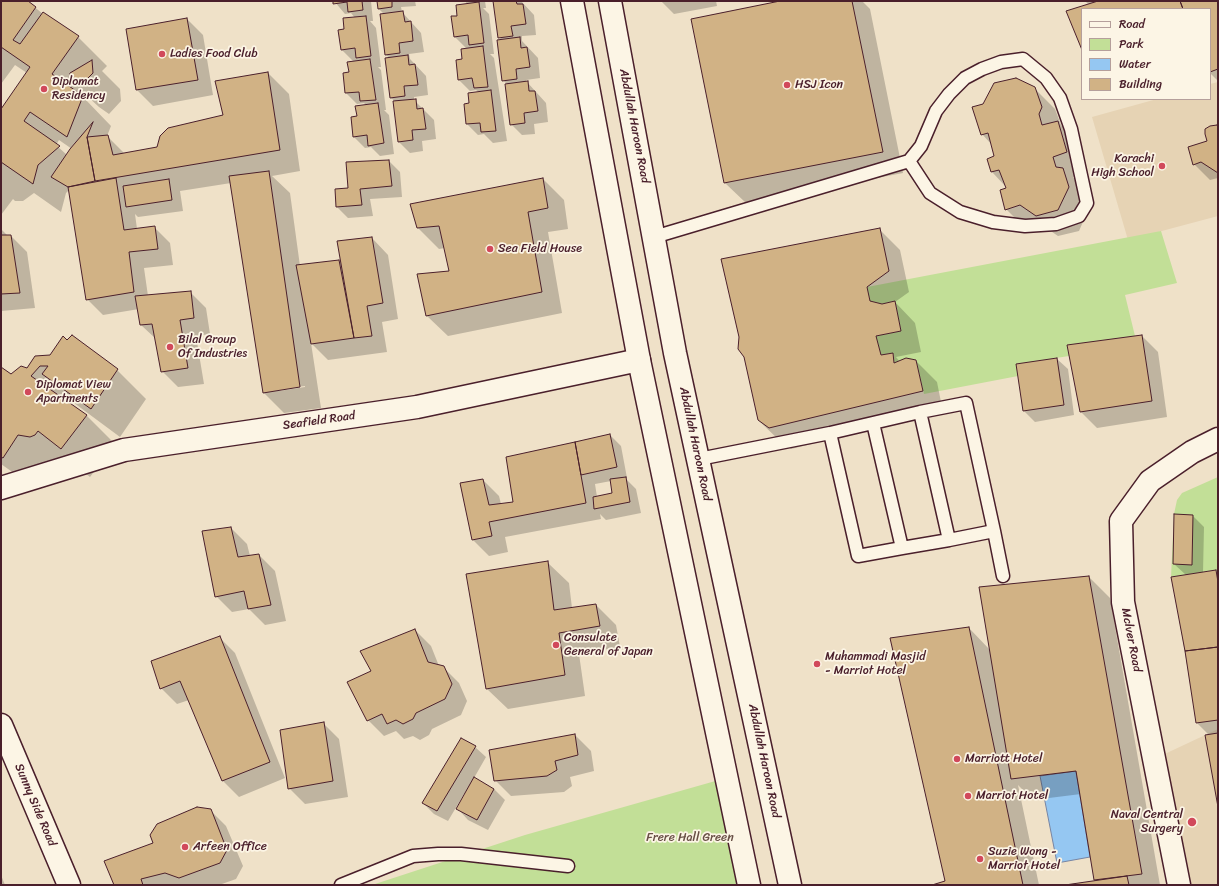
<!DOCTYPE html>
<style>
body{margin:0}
#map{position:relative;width:1219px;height:886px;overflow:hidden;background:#efe1c8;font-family:Sriracha,sans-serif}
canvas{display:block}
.frame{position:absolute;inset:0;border:2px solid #4a1f2b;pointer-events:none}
.legend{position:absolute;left:1081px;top:8px;width:130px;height:92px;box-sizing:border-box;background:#fcf5e5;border:1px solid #b59f9b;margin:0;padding:5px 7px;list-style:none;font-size:12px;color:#4a1f2b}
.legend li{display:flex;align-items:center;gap:8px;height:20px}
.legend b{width:20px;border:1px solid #b59f9b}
</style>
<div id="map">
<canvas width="1219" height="886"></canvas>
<div class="frame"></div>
<ul class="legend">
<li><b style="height:5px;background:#fcf5e5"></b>Road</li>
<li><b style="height:11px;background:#c2df97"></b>Park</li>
<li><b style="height:11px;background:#95c7f2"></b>Water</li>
<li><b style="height:11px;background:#d1b285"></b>Building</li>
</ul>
</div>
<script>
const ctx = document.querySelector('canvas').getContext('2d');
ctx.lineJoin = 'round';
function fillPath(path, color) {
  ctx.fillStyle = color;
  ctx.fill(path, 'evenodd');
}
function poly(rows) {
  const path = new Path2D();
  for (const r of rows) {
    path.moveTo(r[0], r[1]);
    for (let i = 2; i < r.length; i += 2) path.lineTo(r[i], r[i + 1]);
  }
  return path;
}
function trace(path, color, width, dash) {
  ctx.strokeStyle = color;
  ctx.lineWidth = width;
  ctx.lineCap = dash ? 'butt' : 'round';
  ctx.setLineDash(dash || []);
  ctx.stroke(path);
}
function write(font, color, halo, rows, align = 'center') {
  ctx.font = font + ' Sriracha,sans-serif';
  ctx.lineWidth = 3.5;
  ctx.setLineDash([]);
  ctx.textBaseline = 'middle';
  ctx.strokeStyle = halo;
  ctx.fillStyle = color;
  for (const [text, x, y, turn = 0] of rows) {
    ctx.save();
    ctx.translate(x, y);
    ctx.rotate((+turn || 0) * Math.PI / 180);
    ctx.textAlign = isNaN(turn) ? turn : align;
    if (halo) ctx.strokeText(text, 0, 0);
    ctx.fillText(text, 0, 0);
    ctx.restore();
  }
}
const built = poly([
 [1218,82,1218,216,1128,240,1092,117,1157,99,1210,99,1210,84],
 [1218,729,1218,885,1179,885,1154,759]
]);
const green = poly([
 [1161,231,1177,283,1125,295,1135,336,1068,345,1069,356,1017,364,1018,376,924,394,916,360,906,359,894,363,893,353,881,355,876,336,901,331,895,301,882,304,870,301,867,287],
 [1218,477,1218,578,1216,570,1171,577,1174,514,1177,500,1182,493],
 [726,778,748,885,372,885,525,835]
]);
const water = poly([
 [1076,771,1090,857,1057,863,1040,776,1076,771]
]);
const shadow = poly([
 [1,1,27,1,43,14,78,37,107,66,102,71,120,89,121,101,109,114,99,107,86,95,84,98,111,126,107,136,125,154,158,148,225,116,268,73,289,94,300,171,272,176,290,193,300,266,341,261,338,242,372,238,388,255,398,319,382,322,387,352,328,360,311,343,321,408,284,413,263,392,231,183,180,191,183,211,138,217,135,214,137,229,154,227,170,243,173,265,144,268,148,296,190,292,206,308,210,334,196,336,204,384,178,387,162,371,156,339,141,325,139,309,103,315,87,299,69,190,66,193,61,212,34,193,23,201,15,201,13,199,1,215,1,111,27,73,15,65,1,84],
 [59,140,72,149,67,155,56,145],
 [305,386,305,387,279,391,279,389],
 [334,1,371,1,373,21,370,21,376,28,381,67,378,67,381,70,386,110,384,110,389,115,394,154,380,156,371,147,365,148,354,137,358,117,366,105,364,103,357,104,346,93,344,73,350,73,354,62,342,50,345,30,355,18,351,13,345,14],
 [378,1,415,1,416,6,401,7,402,12,421,33,424,52,409,54,410,59,426,76,428,95,414,97,414,100,434,120,436,139,422,141,423,151,410,153,399,142,394,102,396,102,391,98,390,58,386,55,385,15,379,9],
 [465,1,485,1,486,8,483,8,489,14,494,54,490,54,494,58,507,141,493,143,484,134,478,135,467,124,465,104,471,104,479,92,476,90,470,91,459,80,467,49,455,37,458,17,468,5],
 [494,1,521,1,534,15,536,35,522,36,522,41,538,58,540,78,526,80,527,82,546,103,548,122,534,124,535,134,522,135,511,124,508,85,503,80,502,40,499,37],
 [661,1,716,1,717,6,674,14],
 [785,1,862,1,870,9,903,173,746,203,725,183],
 [1085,1,1218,1,1218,81,1210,73,1210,9,1082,9,1082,47,1068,12,1089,5],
 [187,19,203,35,213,95,153,106,137,90],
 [1034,88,1055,109,1061,125,1078,143,1087,173,1073,177,1083,190,1089,208,1079,231,1058,236,1042,225,1027,230,1006,209,1007,188,992,172,988,159,996,157,992,145,982,134],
 [1218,126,1218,178,1210,180,1194,164],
 [389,161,400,172,402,197,370,199,373,216,348,218,337,207,336,190,349,189],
 [543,179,564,200,568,229,548,232,562,313,448,336,427,316,451,272,445,248,439,249,418,228],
 [1,229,8,236,11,236,27,252,35,308,1,311],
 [879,229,900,250,909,292,895,302,915,323,921,352,896,357,900,362,916,361,937,382,943,412,791,449,780,441,758,420],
 [72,336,117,370,146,399,120,437,66,397,63,400,87,416,115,444,90,477,67,458,32,486,1,464,1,368,11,375,28,369,51,356],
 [1142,336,1158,352,1167,417,1097,428,1081,412,1069,346],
 [1057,359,1068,369,1074,415,1035,422,1024,411,1017,364],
 [610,435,621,446,627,478,625,478,636,489,641,513,606,520,600,514,601,519,505,537,508,552,489,556,473,540,483,480,499,496,501,504,514,502,508,458],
 [611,481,613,494,597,497,595,484],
 [1193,516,1204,527,1203,573,1216,571,1218,573,1218,801,1209,735,1197,723,1172,578,1186,575,1174,564],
 [231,528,247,544,250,556,259,555,275,571,286,621,265,625,249,609,232,612,216,596],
 [548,563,569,583,572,608,596,605,616,625,620,647,579,654,585,696,508,709,487,689],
 [1089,577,1110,598,1160,885,1072,885,1097,881,1081,794,1033,800,1018,785,1039,885,936,885,946,882,969,628,990,650],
 [415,630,431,646,439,666,443,667,459,683,467,701,461,715,432,729,429,735,420,740,413,736,404,739,396,731,384,736,368,720,372,672],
 [219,637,235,653,285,778,239,797,223,781,189,700,177,704,161,688],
 [323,723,339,739,348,797,305,804,289,788],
 [575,735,591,751,594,771,570,777,572,786,564,792,511,796,495,780],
 [475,747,486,757,474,778,494,789,505,800,488,830,468,820,458,809,466,795,464,794,448,821,434,814,423,803],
 [210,810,226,826,243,866,236,879,219,885,115,885,154,844],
 [1,875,5,885,1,885]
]);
const building = poly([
 [1,1,28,1,36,7,13,40,20,44,43,12,79,36,52,74,83,96,67,137,30,112,24,121,60,146,38,165,33,184,1,162,1,109,30,67,1,47,1,1],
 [333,1,362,1,363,10,348,12,347,2,333,4,333,1],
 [377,1,392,1,392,7,378,9,377,1],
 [493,1,516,1,517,4,523,4,526,24,511,26,513,36,498,38,493,1],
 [780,1,852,1,883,152,724,183,691,19,780,1],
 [1098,1,1180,1,1183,9,1082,9,1082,50,1066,11,1098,1],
 [1180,1,1218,1,1218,69,1210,72,1210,9,1183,9,1180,1],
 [479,2,484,43,469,45,468,35,454,37,451,16,457,16,456,5,479,2],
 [403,11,405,22,411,21,413,41,399,43,400,53,385,55,380,14,403,11],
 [366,16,371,56,356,58,355,48,341,50,338,30,344,29,343,18,366,16],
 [187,18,198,80,136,90,126,29,187,18],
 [520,37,521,48,527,47,530,67,516,69,517,79,502,81,497,40,520,37],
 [483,46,488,87,474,88,472,78,458,80,456,60,462,59,461,49,483,46],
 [408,55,409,65,415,64,418,85,404,86,405,96,390,98,385,58,408,55],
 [370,59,376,100,360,101,359,92,345,93,343,73,349,72,347,62,370,59],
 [92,60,93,73,80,86,69,79,70,73,92,60],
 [268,72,280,150,95,181,87,137,108,135,113,155,157,147,160,136,168,128,223,115,215,81,268,72],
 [1016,78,1035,87,1042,107,1039,114,1042,125,1058,121,1067,152,1053,157,1056,167,1063,168,1069,187,1058,210,1036,216,1020,205,1005,210,1000,190,1006,188,999,170,991,172,987,159,994,156,988,133,981,135,972,107,983,104,994,83,1016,78],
 [528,81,529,91,535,91,538,111,524,113,525,123,510,125,505,84,528,81],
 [491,90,496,131,481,132,480,123,466,124,464,104,469,103,468,93,491,90],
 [416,99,417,109,423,108,426,129,412,130,413,140,398,142,393,101,416,99],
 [378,103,384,143,368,146,367,135,353,137,351,117,357,116,355,106,378,103],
 [93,122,87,137,95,181,68,187,51,177,70,149,93,122],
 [1217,125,1218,125,1218,173,1201,162,1193,165,1188,147,1207,141,1205,134,1205,129,1210,126,1217,125],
 [389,160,392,186,360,189,362,205,336,207,335,189,348,188,346,162,389,160],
 [269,171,300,387,263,393,229,176,269,171],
 [116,178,124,230,155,226,158,249,129,252,134,292,86,300,68,187,116,178],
 [543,178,548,208,528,212,542,292,426,316,417,274,449,271,439,226,417,228,410,204,543,178],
 [169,179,172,200,126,207,123,186,169,179],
 [880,228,889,271,867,287,870,301,882,304,895,301,901,331,876,336,881,355,893,353,894,363,906,358,916,360,923,391,769,428,758,420,744,357,738,349,739,337,721,259,880,228],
 [1,235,11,235,20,293,1,294,1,235],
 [372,237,383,303,367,306,372,336,354,338,337,241,372,237],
 [339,260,354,338,311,344,296,265,339,260],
 [191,291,194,318,180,320,188,368,161,372,152,324,140,325,135,296,191,291],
 [72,335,118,369,91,409,42,374,48,366,40,366,31,376,87,415,61,449,38,431,35,435,30,437,18,435,3,458,1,457,1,367,11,374,21,366,27,368,35,356,50,355,63,336,67,340,72,335],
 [1142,335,1152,401,1080,412,1067,345,1142,335],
 [1057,358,1064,405,1023,411,1016,364,1057,358],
 [610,434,617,467,581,475,575,442,610,434],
 [575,442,586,503,489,522,492,536,472,540,460,483,483,479,489,505,513,502,506,457,575,442],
 [626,477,630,502,594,509,593,497,612,493,610,479,626,477],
 [1174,514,1193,515,1192,565,1173,564,1174,514],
 [231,527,238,557,259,554,271,605,248,609,244,591,215,597,202,531,231,527],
 [548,561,554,610,596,604,600,626,559,633,565,675,486,689,466,574,548,561],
 [1216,570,1218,582,1218,647,1185,651,1171,577,1216,570],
 [1089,576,1142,874,1094,880,1076,771,1011,779,979,587,1089,576],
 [969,627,1023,885,932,885,945,881,890,638,969,627],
 [415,629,428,662,444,666,452,684,445,699,416,713,413,719,403,724,396,720,387,724,382,714,367,721,347,682,371,671,360,651,415,629],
 [220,636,270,762,222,781,180,681,160,689,151,661,220,636],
 [1218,647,1218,720,1196,723,1185,651,1218,647],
 [324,722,333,781,288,789,280,730,324,722],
 [1218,733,1218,807,1205,735,1218,733],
 [575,734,578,755,555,761,557,770,547,776,494,781,489,750,575,734],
 [461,738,476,746,437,811,422,803,461,738],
 [474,777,494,789,477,820,456,809,474,777],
 [197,807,211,809,227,850,220,863,179,878,165,873,141,879,143,885,114,885,104,861,153,843,150,835,157,824,197,807],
 [1127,876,1129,885,1065,885,1127,876]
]);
const lane = poly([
 [654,237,909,161,921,146,936,111,949,94,965,78,982,69,1001,62,1023,59,1046,78,1060,98,1071,129,1087,203,1079,216,1056,224,1025,226,993,222,960,212,930,193,909,161],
 [873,423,902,548,949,540],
 [830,433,858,556,902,548],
 [699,459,830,433,920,412,966,403,994,531,949,540,920,412],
 [994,531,1003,576],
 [341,885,413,856,438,854,461,854,568,866]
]);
const street = poly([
 [1,725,69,885]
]);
const secondary = poly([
 [1,488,124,450,417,407,639,360],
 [1179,885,1123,602,1121,521,1150,481,1192,452,1218,439]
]);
const primary = poly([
 [572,1,639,360,749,885],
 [610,1,675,353,790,885]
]);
const markers = [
 [162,54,4,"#d1495b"],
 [787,85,4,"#d1495b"],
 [44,89,4,"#d1495b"],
 [1162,166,4,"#d1495b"],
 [490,249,4,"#d1495b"],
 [170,347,4,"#d1495b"],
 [28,392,4,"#d1495b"],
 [556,645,4,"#d1495b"],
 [817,664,4,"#d1495b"],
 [957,759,4,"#d1495b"],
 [968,796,4,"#d1495b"],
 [1192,822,5,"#d1495b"],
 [185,847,4,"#d1495b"],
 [980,859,4,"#d1495b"]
];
const poiNames = [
 ["Ladies Food Club",170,54],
 ["Diplomat",52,82],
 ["Residency",52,96],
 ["HSJ Icon",795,85],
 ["Karachi",1154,159,"right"],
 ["High School",1154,173,"right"],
 ["Sea Field House",498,249],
 ["Bilal Group",178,340],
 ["Of Industries",178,354],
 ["Diplomat View",36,385],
 ["Apartments",36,399],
 ["Consulate",564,638],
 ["General of Japan",564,652],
 ["Muhammadi Masjid",825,657],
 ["- Marriot Hotel",825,671],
 ["Marriott Hotel",965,759],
 ["Marriot Hotel",976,796],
 ["Naval Central",1183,815,"right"],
 ["Surgery",1183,829,"right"],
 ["Arfeen Office",193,847],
 ["Suzie Wong -",988,852],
 ["Marriot Hotel",988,866]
];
const streetNames = [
 ["Abdullah Haroon Road",634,126,79],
 ["Seafield Road",319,421,-8],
 ["Abdullah Haroon Road",695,444,78],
 ["Mclver Road",1131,640,79],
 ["Abdullah Haroon Road",764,761,78],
 ["Sunny Side Road",35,805,67]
];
const parkNames = [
 ["Frere Hall Green",690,838]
];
fillPath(built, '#e6d3b4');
fillPath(green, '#c2df97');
fillPath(water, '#95c7f2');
trace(water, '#7784a2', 1);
fillPath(shadow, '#0003');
fillPath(building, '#d1b285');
trace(building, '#4a1f2b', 1);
trace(lane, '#4a1f2b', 15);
trace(street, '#4a1f2b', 25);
trace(secondary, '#4a1f2b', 25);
trace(primary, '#4a1f2b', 25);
trace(lane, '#fcf5e5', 12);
trace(street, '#fcf5e5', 22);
trace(secondary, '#fcf5e5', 22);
trace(primary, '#fcf5e5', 22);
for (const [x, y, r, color] of markers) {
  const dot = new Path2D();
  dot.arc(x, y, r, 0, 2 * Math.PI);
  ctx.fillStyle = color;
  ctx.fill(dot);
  trace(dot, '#fcf5e5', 1.5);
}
write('12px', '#4a1f2b', '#fcf5e5', poiNames, 'left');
write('12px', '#4a1f2b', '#fcf5e5', streetNames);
write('12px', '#684f46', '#fcf5e5', parkNames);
</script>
